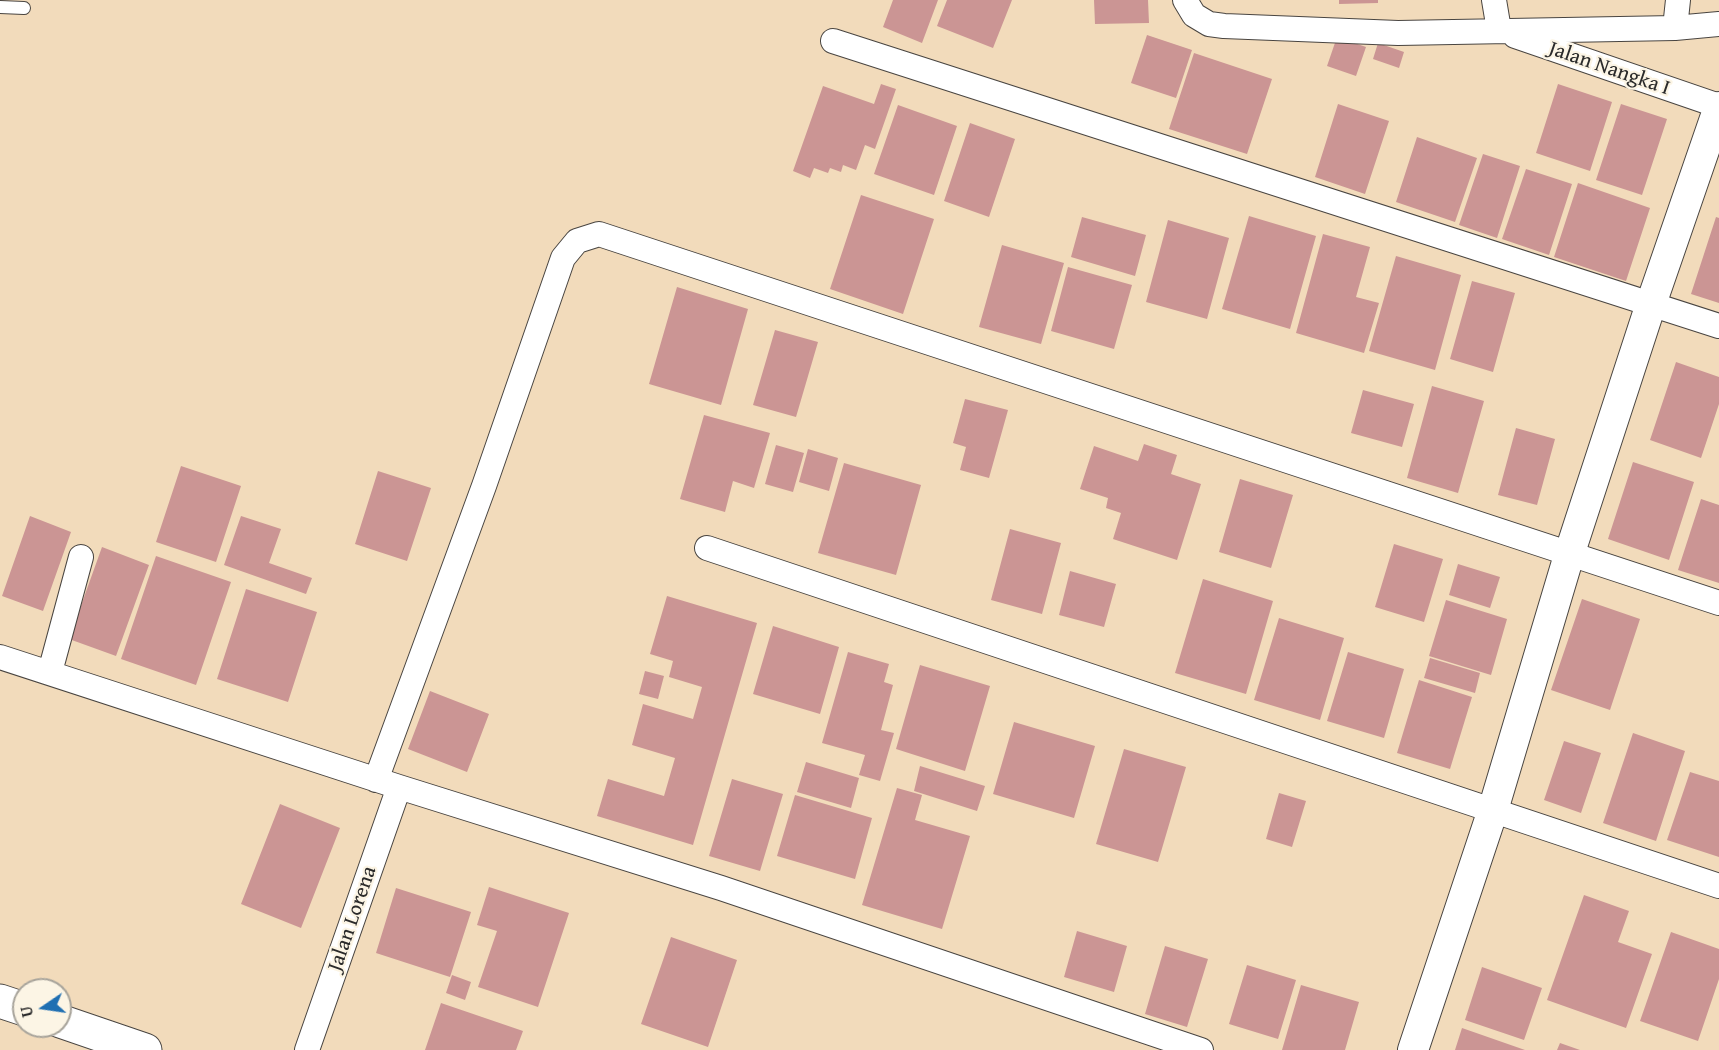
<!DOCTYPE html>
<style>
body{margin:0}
#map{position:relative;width:1719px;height:1050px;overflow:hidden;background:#f2dbbb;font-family:"Gentium Book Plus",serif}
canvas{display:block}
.north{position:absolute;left:12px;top:978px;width:60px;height:60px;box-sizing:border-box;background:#fcf5e5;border:2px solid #a8a49b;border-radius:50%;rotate:257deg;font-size:16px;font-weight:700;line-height:24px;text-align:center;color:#2b2b2b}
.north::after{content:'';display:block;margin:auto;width:21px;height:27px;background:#1f6fb2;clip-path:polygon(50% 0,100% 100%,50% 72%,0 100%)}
</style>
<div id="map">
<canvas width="1719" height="1050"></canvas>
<div class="north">U</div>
</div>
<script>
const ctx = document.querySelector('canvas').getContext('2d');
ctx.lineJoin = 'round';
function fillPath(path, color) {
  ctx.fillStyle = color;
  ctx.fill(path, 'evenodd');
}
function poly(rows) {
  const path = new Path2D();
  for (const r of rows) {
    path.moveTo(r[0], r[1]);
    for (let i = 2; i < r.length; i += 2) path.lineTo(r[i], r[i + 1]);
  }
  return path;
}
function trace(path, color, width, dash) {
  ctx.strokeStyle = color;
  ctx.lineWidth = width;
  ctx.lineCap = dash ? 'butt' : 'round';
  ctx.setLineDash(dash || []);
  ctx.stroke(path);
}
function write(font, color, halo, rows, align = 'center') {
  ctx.font = font + ' "Gentium Book Plus",serif';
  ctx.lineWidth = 4.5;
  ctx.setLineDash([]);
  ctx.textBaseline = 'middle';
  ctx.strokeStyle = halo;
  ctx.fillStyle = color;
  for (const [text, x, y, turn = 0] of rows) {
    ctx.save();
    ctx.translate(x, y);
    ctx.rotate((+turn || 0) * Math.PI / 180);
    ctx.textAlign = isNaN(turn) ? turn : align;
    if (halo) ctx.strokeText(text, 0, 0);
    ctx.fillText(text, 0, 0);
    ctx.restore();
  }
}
const building = poly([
 [893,0,938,0,922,43,883,27],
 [947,0,1012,0,993,48,937,26],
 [1094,0,1148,0,1149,23,1095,24],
 [1339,0,1378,0,1378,3,1339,4],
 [1147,35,1192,50,1176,98,1131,83],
 [1337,37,1366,47,1356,76,1327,66],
 [1378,43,1404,52,1399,68,1373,59],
 [1194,53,1272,79,1247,154,1169,129],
 [881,84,896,89,875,149,865,145,856,170,843,165,841,172,830,168,828,173,814,168,810,178,793,171,823,86,874,104],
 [1558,84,1612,102,1590,171,1536,153],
 [1338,104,1389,121,1365,194,1315,177],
 [1621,104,1667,119,1642,195,1596,180],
 [898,105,957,126,934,195,874,174],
 [970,123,1015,139,989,217,944,201],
 [1417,137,1477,158,1455,222,1396,202],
 [1483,154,1520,166,1497,238,1459,225],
 [1526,169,1572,184,1549,255,1502,239],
 [1578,183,1650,208,1626,281,1554,257],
 [861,195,934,219,903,314,830,289],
 [1249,216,1316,236,1290,329,1222,309],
 [1082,217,1146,235,1135,276,1071,257],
 [1716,217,1719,218,1719,303,1691,294],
 [1168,220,1229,238,1207,319,1146,302],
 [1323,234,1370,247,1356,297,1379,303,1364,353,1296,333],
 [1002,245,1064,263,1041,344,979,327],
 [1396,256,1461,275,1435,370,1369,351],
 [1068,267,1132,285,1114,349,1051,331],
 [1472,281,1515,293,1493,372,1450,359],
 [677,287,748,309,721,405,649,384],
 [775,330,818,342,796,417,753,405],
 [1676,362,1719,377,1719,404,1701,458,1650,440],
 [1432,386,1484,401,1458,493,1407,478],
 [1363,390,1414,404,1402,447,1351,433],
 [965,399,1008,410,989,478,960,470,966,447,953,443],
 [704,415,770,433,754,488,733,481,725,512,680,499],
 [1516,428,1555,439,1537,505,1498,495],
 [1144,444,1177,455,1171,474,1201,484,1177,560,1113,539,1121,513,1106,508,1108,498,1080,489,1094,446,1138,461],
 [776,445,804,453,793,492,765,484],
 [808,449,838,458,829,491,799,482],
 [1633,462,1694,482,1669,560,1608,539],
 [844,463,921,485,896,575,818,553],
 [181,466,241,486,216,562,156,542],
 [378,471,431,488,407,561,355,544],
 [1240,479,1293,495,1271,568,1219,552],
 [1701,499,1719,505,1719,583,1678,570],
 [30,516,71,532,43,611,2,596],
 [241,516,281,529,269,563,312,578,306,594,224,565],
 [1010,529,1061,543,1042,614,991,600],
 [1394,544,1443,559,1424,622,1375,607],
 [102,547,149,565,116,656,69,639],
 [156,556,231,582,196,685,121,659],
 [1458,564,1500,577,1490,608,1449,595],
 [1070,571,1116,584,1104,627,1059,615],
 [1203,579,1273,601,1246,694,1175,673],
 [246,589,317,612,288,702,217,679],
 [667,596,757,623,693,845,597,816,608,779,664,796,675,758,632,745,643,704,693,719,702,687,669,677,673,661,650,654],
 [1582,599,1640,619,1610,710,1551,690],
 [1446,600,1507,619,1491,675,1429,656],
 [1279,618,1344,638,1320,720,1254,700],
 [773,626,839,647,820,714,753,694],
 [848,652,889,664,884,682,893,685,881,730,894,733,880,781,859,775,865,755,822,743],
 [1348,652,1404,669,1384,738,1327,721],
 [1430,658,1480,673,1475,693,1424,678],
 [920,665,990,686,965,771,896,749],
 [645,671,664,676,658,699,639,694],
 [1419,680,1472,697,1450,769,1397,753],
 [430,691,489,714,467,772,408,749],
 [1014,722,1095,746,1074,818,993,794],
 [1633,733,1685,751,1656,841,1603,823],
 [1564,741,1601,753,1581,813,1544,800],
 [1124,749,1186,767,1158,862,1096,844],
 [806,762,859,778,851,808,797,792],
 [920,766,985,786,977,811,914,791],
 [1690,772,1719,781,1719,857,1667,840],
 [732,779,783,794,760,871,709,856],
 [897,788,922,795,915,820,970,836,942,929,862,905],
 [1279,793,1306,801,1292,847,1266,839],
 [795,795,872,818,855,879,777,856],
 [280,804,340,828,301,928,241,904],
 [489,887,569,913,538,1007,478,987,497,931,477,925],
 [396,888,471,912,450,977,376,953],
 [1584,895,1629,911,1618,942,1652,954,1626,1028,1547,1000],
 [1077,931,1127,946,1114,992,1064,977],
 [1671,932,1719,949,1719,979,1698,1041,1640,1021],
 [671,937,737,960,708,1047,641,1024],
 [1165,946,1208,959,1187,1027,1145,1014],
 [1247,965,1296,980,1278,1039,1229,1024],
 [1482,967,1542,988,1524,1040,1465,1020],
 [452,975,471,982,465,1000,446,993],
 [1301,985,1359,1002,1345,1050,1282,1050],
 [441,1003,523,1031,516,1050,425,1050],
 [1462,1028,1525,1050,1455,1050],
 [1560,1043,1580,1050,1557,1050]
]);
const service = poly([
 [0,7,24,8]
]);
const minor = poly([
 [1185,0,1194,15,1209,24,1224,26,1398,33,1675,28,1719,24],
 [1494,0,1499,30],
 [1675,28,1678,0],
 [1515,36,1719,106],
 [833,41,1719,326],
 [707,548,1719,886],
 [0,657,399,787,721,888,1201,1050],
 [50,672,81,557],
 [376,780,484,486,563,258,577,241,599,234,1719,603],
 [307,1050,399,787]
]);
const tertiary = poly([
 [1413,1050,1493,810,1570,552,1651,304,1719,107]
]);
const primary = poly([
 [0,1001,24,1009],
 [60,1021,145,1050]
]);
const streetNames = [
 ["Jalan Nangka I",1609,69,19],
 ["Jalan Lorena",353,919,-71]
];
fillPath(building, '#cb9594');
trace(service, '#494541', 14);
trace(minor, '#494541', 26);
trace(tertiary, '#494541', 32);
trace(primary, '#494541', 35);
trace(service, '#fff', 12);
trace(minor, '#fff', 24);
trace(tertiary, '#fff', 30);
trace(primary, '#fff', 33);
write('21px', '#2b2b2b', '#fcf5e5', streetNames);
</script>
